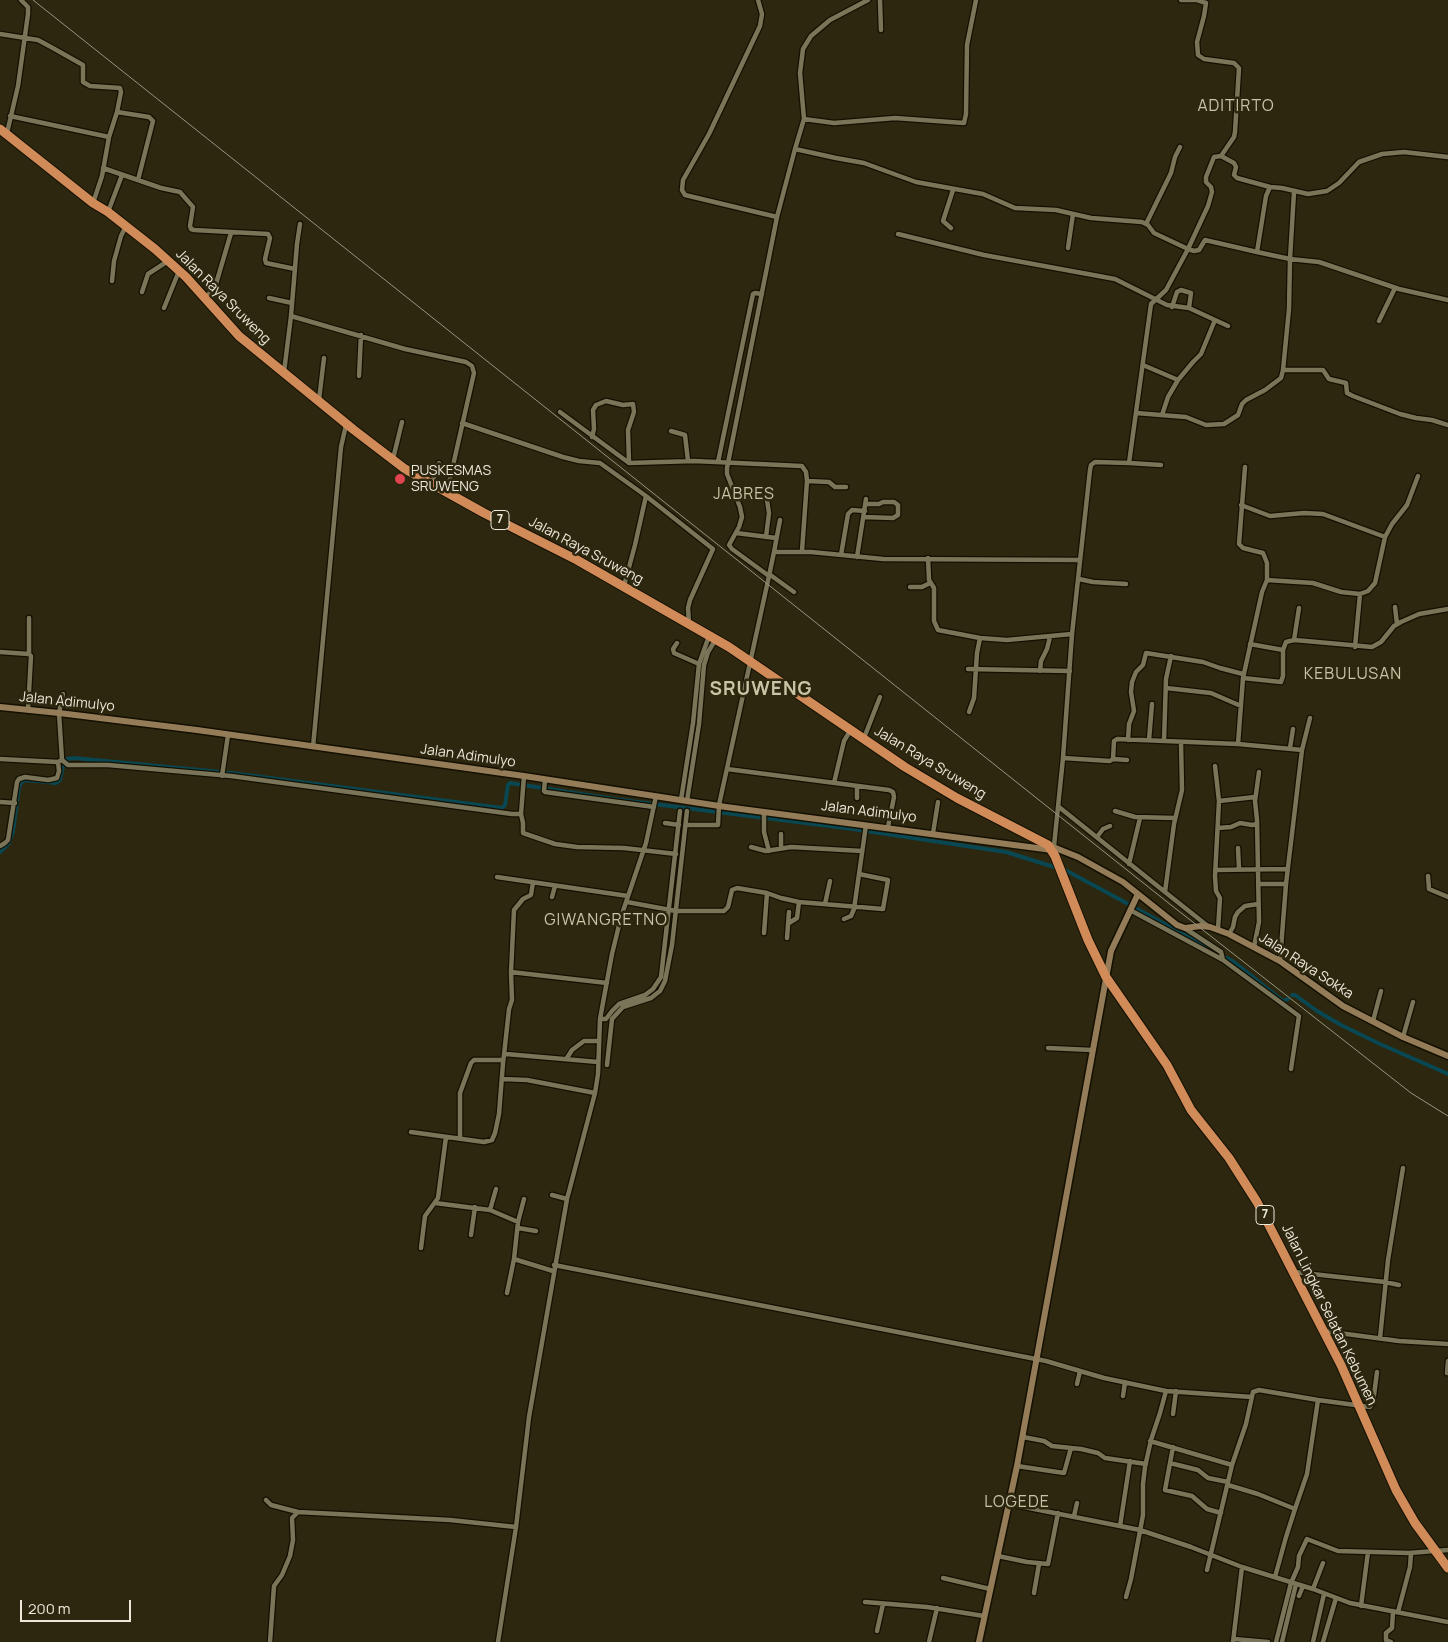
<!DOCTYPE html>
<style>
body{margin:0}
#map{position:relative;width:1448px;height:1642px;overflow:hidden;background:#2c270e;font-family:Manrope,sans-serif}
canvas{display:block}
.scale{position:absolute;left:20px;top:1600px;width:111px;height:22px;box-sizing:border-box;border:2px solid #ece9da;border-top:0;padding-left:6px;font-size:15px;line-height:18px;white-space:nowrap;color:#ece9da;-webkit-text-stroke:4px #2c270e;paint-order:stroke}
</style>
<div id="map">
<canvas width="1448" height="1642"></canvas>
<div class="scale">200 m</div>
</div>
<script>
const ctx = document.querySelector('canvas').getContext('2d');
ctx.lineJoin = 'round';
function poly(rows) {
  const path = new Path2D();
  for (const r of rows) {
    path.moveTo(r[0], r[1]);
    for (let i = 2; i < r.length; i += 2) path.lineTo(r[i], r[i + 1]);
  }
  return path;
}
function trace(path, color, width, dash) {
  ctx.strokeStyle = color;
  ctx.lineWidth = width;
  ctx.lineCap = dash ? 'butt' : 'round';
  ctx.setLineDash(dash || []);
  ctx.stroke(path);
}
function write(font, color, halo, rows, align = 'center') {
  ctx.font = font + ' Manrope,sans-serif';
  ctx.lineWidth = 5;
  ctx.setLineDash([]);
  ctx.textBaseline = 'middle';
  ctx.strokeStyle = halo;
  ctx.fillStyle = color;
  for (const [text, x, y, turn = 0] of rows) {
    ctx.save();
    ctx.translate(x, y);
    ctx.rotate((+turn || 0) * Math.PI / 180);
    ctx.textAlign = isNaN(turn) ? turn : align;
    if (halo) ctx.strokeText(text, 0, 0);
    ctx.fillText(text, 0, 0);
    ctx.restore();
  }
}
const canal = poly([
 [0,852,9,843,13,831,19,787,22,781,26,780,56,783,60,780,63,766,67,759,74,758,231,773,502,808,505,805,508,785,510,783,614,799,853,829,1006,852,1067,871,1119,899,1234,962,1283,1001,1288,999],
 [1292,995,1295,995,1317,1011,1341,1025,1380,1044,1448,1074]
]);
const street = poly([
 [758,0,762,14,760,26,709,134,683,180,682,190,685,195,777,217],
 [880,0,881,30],
 [1181,0,1197,0,1206,3,1204,16,1197,42,1198,55,1204,59,1234,63,1239,68,1235,132,1234,137,1221,156,1234,163,1236,167,1234,175,1237,178,1270,187],
 [0,34,38,40,51,47,83,65,83,82,90,86,120,88,121,92,117,112],
 [10,116,109,137],
 [804,119,834,123,895,118,964,123,966,114,967,45,976,0],
 [7,133,18,86,28,14,28,7,21,0],
 [795,149,804,119,800,73,803,49,811,36,830,20,868,0],
 [1221,156,1214,157,1206,177,1206,182,1211,187,1212,192,1208,206,1188,249,1194,251,1199,250,1205,240,1257,252,1266,196,1270,187,1282,188,1308,194,1327,191,1339,183,1359,162,1382,154,1404,152,1448,157],
 [103,168,161,188,180,192,193,207,190,226,191,229,194,230,268,234,270,238,265,259,266,263,295,269],
 [1294,192,1290,259,1319,262,1399,289,1448,300],
 [93,203,102,176,109,137,117,112,149,117,153,121,138,180],
 [108,212,122,175],
 [1146,224,1171,173,1175,157,1180,147],
 [951,228,943,221,953,190],
 [898,234,984,255,1115,279,1167,305,1189,308,1228,326],
 [1068,248,1073,214],
 [112,281,114,261,121,236,126,226],
 [142,292,148,274,168,261],
 [269,298,292,303],
 [205,299,216,284,231,233],
 [1172,307,1177,292,1181,290,1191,293,1189,308],
 [164,308,179,271],
 [291,316,297,244,300,224],
 [1379,321,1395,288],
 [1143,365,1178,380,1193,362,1201,354,1215,320],
 [1283,370,1323,370,1329,379,1346,383,1347,393,1353,396,1400,414,1416,418,1432,420,1448,425],
 [284,372,291,316,405,349,466,362,472,366,474,373,447,492],
 [359,376,361,335],
 [319,400,324,358],
 [560,412,629,463,694,461,802,466,806,472,807,481,802,551],
 [1136,413,1186,417,1206,425,1224,424,1238,415,1242,404,1246,400,1265,390,1281,378,1283,370,1289,309,1290,259,1257,252],
 [1162,415,1168,397,1178,380],
 [462,423,563,457,579,461,600,463,646,496,635,545,624,586],
 [671,431,685,435,688,461],
 [592,437,594,429,593,410,596,405,606,401,623,405,633,404,634,412,628,430,629,463],
 [393,459,402,422],
 [718,462,753,294,755,293,762,294],
 [1129,463,1161,465],
 [807,481,829,482,835,487,846,487],
 [432,483,439,463],
 [646,496,713,549,690,600,688,608,689,623],
 [1241,505,1270,516,1304,513,1323,514,1385,537],
 [864,517,893,518,898,515,898,505,894,502,883,502,879,504,866,504],
 [736,533,776,538],
 [766,537,769,513,767,500],
 [774,552,780,520],
 [841,555,848,514,852,510,865,511],
 [857,557,866,499],
 [928,558,929,580,934,588,934,621,938,630,980,638,1007,640,1072,634],
 [769,574,794,592],
 [769,576,774,552,811,552,883,559,1080,560],
 [1079,579,1093,582,1126,584],
 [1267,580,1313,583,1341,592,1360,594,1355,647],
 [910,587,922,587,930,583],
 [1360,594,1368,591,1375,583,1385,537,1392,524,1407,505,1418,476],
 [1395,607,1397,624],
 [1294,640,1299,608],
 [677,643,673,649,674,653,699,664],
 [1250,644,1283,650],
 [0,652,29,654],
 [968,669,1070,671],
 [1040,671,1041,661,1047,649,1050,637],
 [1243,678,1262,592,1267,580,1267,563,1263,553,1243,548,1239,544,1245,467],
 [1166,688,1211,693,1241,706],
 [28,710,31,656,29,654,29,618],
 [969,712,974,698,977,653,980,638],
 [864,738,880,697],
 [1128,740,1129,724,1134,711,1131,692,1132,682,1136,672,1143,665,1146,653,1203,662,1220,668,1243,674],
 [1149,740,1152,704],
 [1164,741,1166,679,1171,656],
 [1181,742,1182,790,1174,824,1165,892,1209,927],
 [1238,744,1243,678,1281,682,1283,676,1283,650,1286,642,1294,640,1306,641,1372,647,1381,642,1394,626,1401,622,1419,614,1448,609],
 [313,747,341,447,346,425],
 [1290,748,1293,729],
 [1302,750,1310,718],
 [1063,758,1110,761,1113,759,1114,741,1117,739,1238,744,1302,750,1286,884,1280,961],
 [0,759,58,762,62,760,68,765,108,765,231,776,512,814,521,814,524,776],
 [1113,759,1127,760],
 [62,760,59,713,63,694],
 [1215,766,1219,801,1215,876,1216,891,1220,898,1218,929],
 [727,769,889,790,893,792,894,797,888,827],
 [222,776,228,735],
 [545,779,544,791,545,792,654,807],
 [834,783,844,741,850,731],
 [857,798,857,786],
 [681,800,693,723,699,664,709,636],
 [687,801,699,724,704,665,708,652,716,639],
 [1219,801,1255,797],
 [0,802,15,803],
 [1059,807,1165,892],
 [1115,811,1135,817,1175,818],
 [764,812,764,832,769,851],
 [521,814,523,823,523,833,555,844,577,847,624,848,676,854],
 [665,823,679,825],
 [686,825,718,825,719,805,769,576,732,549,729,545,739,527,742,517,740,507,727,474,727,468,777,217,795,149,836,158,864,163,916,182,983,194,1015,208,1056,210,1091,218,1142,222,1148,225,1154,233,1188,249,1166,290,1151,304,1129,463,1095,462,1091,465,1090,470,1072,634,1063,758,1054,846],
 [1218,828,1231,827,1240,823,1252,825,1257,824],
 [933,833,938,802],
 [781,834,781,848],
 [1097,837,1103,829,1110,826],
 [0,846,5,843,8,840,17,782,19,779,25,777,48,780,57,778,59,771,58,762],
 [751,847,766,851,791,847,862,851],
 [1238,848,1239,869],
 [1129,864,1140,818],
 [1215,870,1288,869],
 [1428,876,1429,889,1448,897],
 [497,877,628,896],
 [1258,884,1286,884],
 [552,897,555,886],
 [627,902,676,911,724,911,728,907,732,890,737,888,767,893,781,898,799,902,883,909,888,880,859,874],
 [825,904,830,881],
 [1130,910,1223,960],
 [844,919,851,916,854,909,866,825],
 [789,923,797,918,799,902],
 [1186,929,1221,952,1223,960,1299,1016,1291,1069],
 [764,933,767,893],
 [1229,934,1233,927,1235,917,1238,912,1245,906,1258,904],
 [787,938,789,912],
 [1254,947,1259,922,1257,820,1255,801,1259,772],
 [511,972,514,910,523,899,531,895,533,882],
 [600,1019,606,1019,612,1011,619,1004,645,995,653,989,661,977,680,811],
 [1373,1021,1381,991],
 [1403,1037,1413,1002],
 [1048,1048,1092,1050],
 [504,1055,509,1009,512,1000,511,972,607,983],
 [567,1058,572,1050,584,1041,599,1041],
 [607,1065,612,1019,623,1007,651,998,660,991,665,981,672,945,687,811],
 [502,1079,527,1080,595,1093],
 [411,1132,484,1142,492,1140,495,1133,499,1114,503,1063,504,1055,506,1054,598,1062],
 [460,1138,460,1093,471,1063,474,1060,503,1060],
 [552,1195,567,1199],
 [435,1203,490,1210,518,1222],
 [490,1210,496,1189],
 [518,1228,536,1231],
 [471,1235,475,1207],
 [421,1248,425,1216,438,1198,446,1137],
 [514,1259,553,1271],
 [554,1265,1046,1361,1104,1378,1166,1391,1252,1397],
 [1294,1272,1385,1282,1399,1285],
 [507,1293,514,1259,518,1222,524,1199],
 [1324,1331,1399,1341,1448,1344],
 [1380,1338,1388,1260,1403,1168],
 [1447,1373,1448,1361],
 [1077,1384,1080,1371],
 [1123,1396,1125,1382],
 [1173,1414,1176,1391],
 [1023,1437,1044,1441,1052,1446,1081,1449,1098,1453,1105,1458,1146,1464],
 [1150,1441,1232,1465],
 [1173,1447,1165,1490,1192,1496,1207,1509,1221,1513],
 [1170,1463,1198,1470,1208,1478,1228,1482],
 [1017,1466,1064,1473,1071,1448],
 [1228,1485,1258,1494,1295,1509,1307,1474,1318,1400],
 [266,1500,271,1505,298,1512],
 [1009,1504,1140,1530,1191,1547,1242,1567,1313,1589,1350,1603,1448,1622],
 [1074,1516,1077,1503],
 [1120,1526,1130,1461],
 [998,1556,1027,1562,1048,1564,1058,1513],
 [1207,1570,1232,1465,1246,1424,1253,1392,1259,1390,1318,1400,1370,1407,1373,1403,1377,1372],
 [1275,1577,1286,1537,1295,1509],
 [943,1578,990,1589],
 [1313,1589,1323,1563],
 [1034,1593,1039,1564],
 [1299,1596,1303,1586],
 [1126,1597,1131,1579,1143,1515,1143,1484,1145,1467,1151,1440,1160,1413,1166,1391],
 [865,1602,927,1607,984,1616],
 [1361,1606,1368,1552],
 [1398,1612,1410,1567,1411,1553],
 [877,1631,883,1604],
 [1234,1639,1268,1642],
 [270,1642,274,1586,282,1575,290,1556,293,1540,292,1518,298,1512,450,1520,516,1527],
 [498,1642,516,1527,529,1417,567,1199,595,1093,598,1074,600,1019,612,954,621,917,646,843,656,796],
 [929,1642,937,1608],
 [1233,1642,1242,1567],
 [1276,1642,1291,1583,1298,1567,1299,1556,1307,1539,1338,1551,1409,1553,1448,1550],
 [1282,1642,1296,1584],
 [1313,1642,1324,1594],
 [1323,1642,1336,1598],
 [1391,1642,1386,1640,1386,1633,1392,1628,1393,1611]
]);
const secondary = poly([
 [0,707,59,713,197,730,524,776,726,807,1052,850],
 [1048,845,1078,857,1123,882,1177,925,1185,928,1201,926,1210,927,1229,934,1280,961,1343,1006,1403,1037,1448,1056],
 [979,1642,1017,1466,1111,951,1138,894]
]);
const highway = poly([
 [0,129,93,203,108,212,155,249,186,277,239,336,354,430,405,469,484,513,577,560,729,647,905,767,957,798,1048,845,1055,856,1088,940,1106,977,1167,1065,1191,1110,1229,1158,1257,1202,1341,1365,1396,1490,1415,1523,1448,1568]
]);
const rail = poly([
 [33,0,1171,905,1411,1093,1448,1116]
]);
const markers = [
 [400,479,6,"#e0444e"]
];
const shields = [
 [500,520,18],
 [1265,1215,18]
];
const shieldNames = [
 ["7",500,520],
 ["7",1265,1215]
];
const streetNames = [
 ["Jalan Raya Sruweng",223,297,45],
 ["Jalan Raya Sruweng",586,551,28],
 ["Jalan Adimulyo",67,702,6],
 ["Jalan Adimulyo",468,756,8],
 ["Jalan Raya Sruweng",930,763,31],
 ["Jalan Adimulyo",869,812,7],
 ["Jalan Raya Sokka",1306,966,33],
 ["Jalan Lingkar Selatan Kebumen",1329,1315,64]
];
const poiNames = [
 ["PUSKESMAS",411,471],
 ["SRUWENG",411,487]
];
const quarterNames = [
 ["ADITIRTO",1236,107],
 ["JABRES",744,495],
 ["KEBULUSAN",1353,675],
 ["GIWANGRETNO",606,921],
 ["LOGEDE",1017,1503]
];
const districtNames = [
 ["SRUWENG",761,690]
];
trace(canal, '#094753', 4);
trace(street, '#141000', 7);
trace(secondary, '#141000', 9);
trace(highway, '#141000', 11);
trace(street, '#7a7559', 4.5);
trace(secondary, '#947c59', 6);
trace(highway, '#d18b59', 9);
trace(rail, '#979480', 1);
for (const [x, y, r, color] of markers) {
  const dot = new Path2D();
  dot.arc(x, y, r, 0, 2 * Math.PI);
  ctx.fillStyle = color;
  ctx.fill(dot);
  trace(dot, '#2c270e', 2);
}
for (const [x, y, w] of shields) {
  const box = new Path2D();
  box.roundRect(x - w / 2, y - 9.5, w, 19, 4);
  ctx.fillStyle = '#2c270e';
  ctx.fill(box);
  trace(box, '#ece9da', 1);
}
write('bold 12px', '#ece9da', null, shieldNames);
write('14px', '#ece9da', '#2c270e', streetNames);
write('14px', '#ece9da', '#2c270e', poiNames, 'left');
ctx.letterSpacing = '1px';
write('16px', '#c9c4a6', '#2c270e', quarterNames);
ctx.letterSpacing = '0px';
ctx.letterSpacing = '1px';
write('bold 19px', '#c9c4a6', '#2c270e', districtNames);
ctx.letterSpacing = '0px';
</script>
